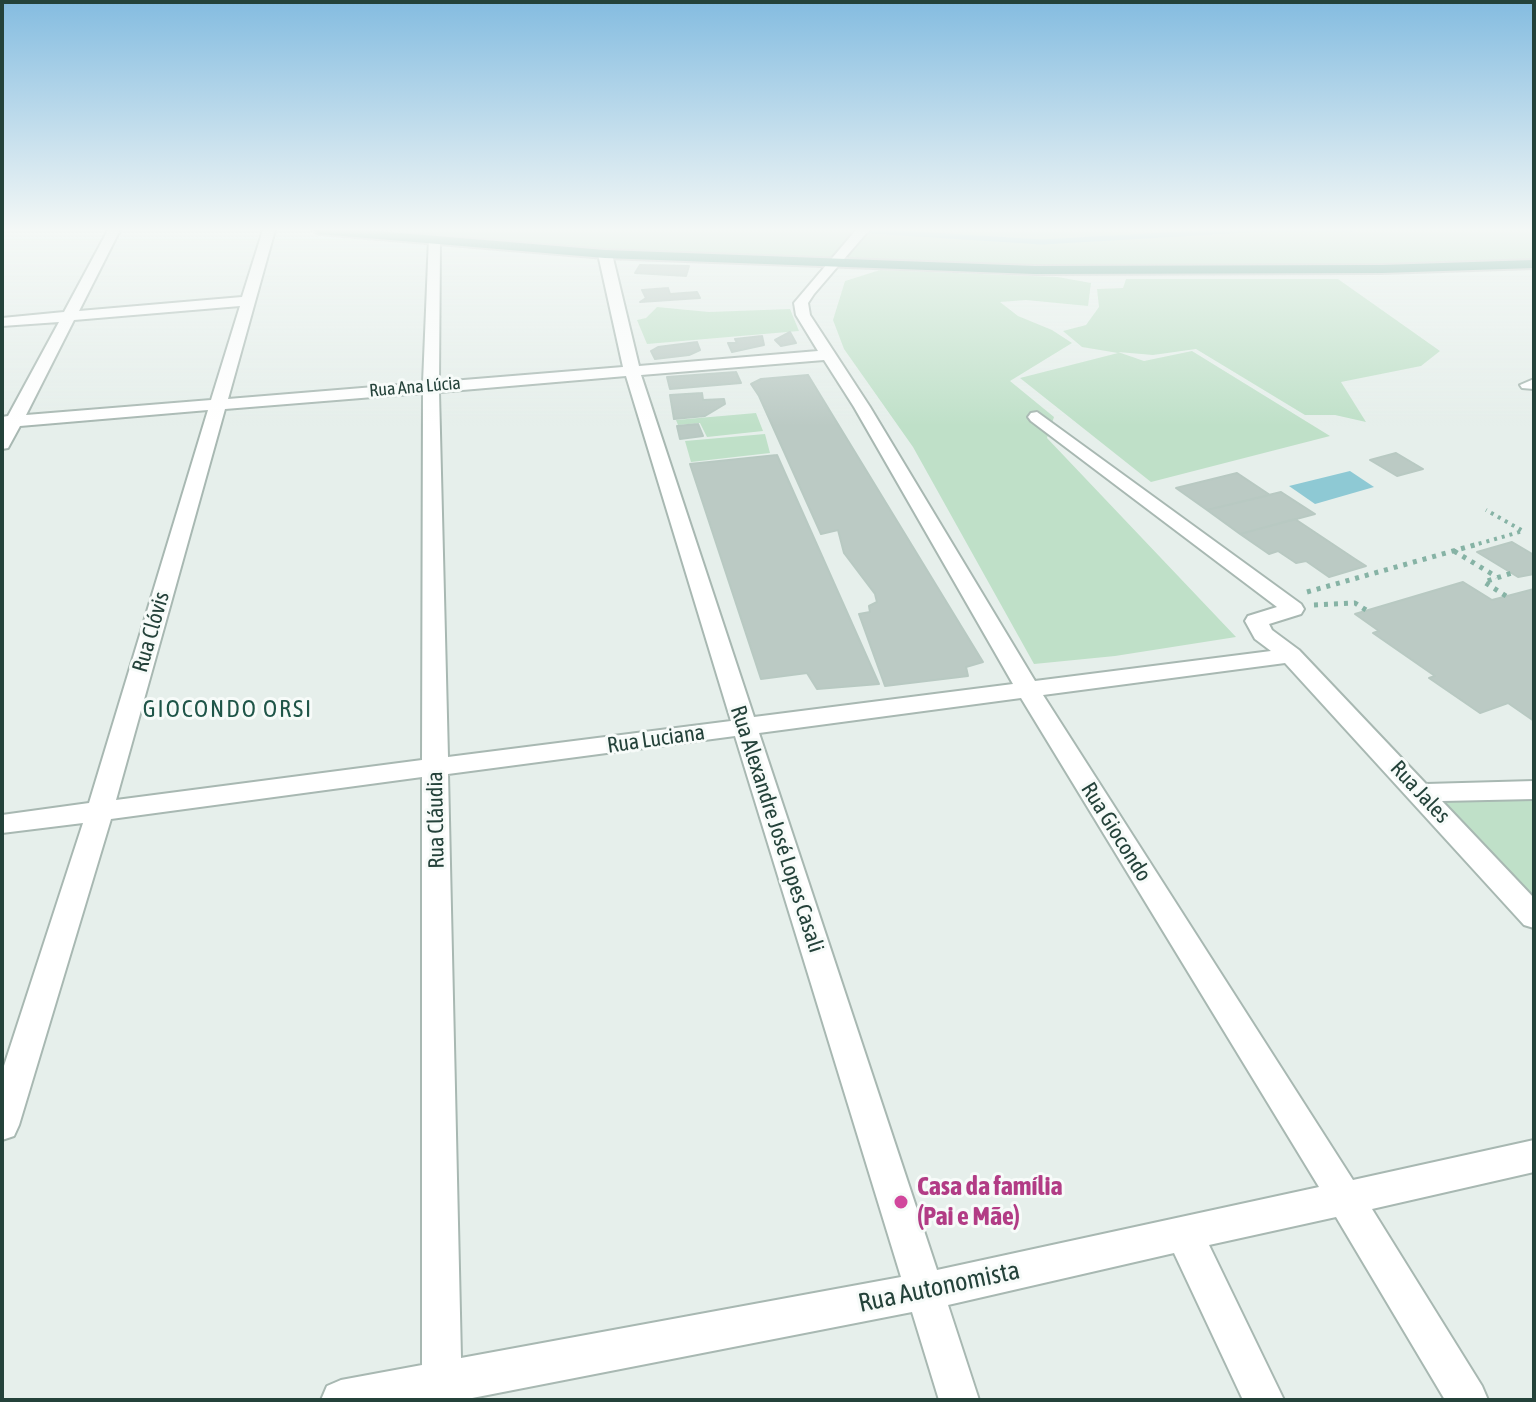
<!DOCTYPE html>
<meta charset="utf-8">
<style>
body{margin:0}
#map{position:relative;width:1536px;height:1402px;overflow:hidden;background:#e6efeb;font-family:"Asap Condensed",sans-serif}
canvas{display:block}
.frame{position:absolute;inset:0;border:4px solid #24423a;pointer-events:none}
</style>
<div id="map">
<canvas width="1536" height="1402"></canvas>
<div class="frame"></div>
</div>
<script>
const ctx = document.querySelector('canvas').getContext('2d');
ctx.lineJoin = 'round';
function fillPath(path, color) {
  ctx.fillStyle = color;
  ctx.fill(path, 'evenodd');
}
function poly(rows) {
  const path = new Path2D();
  for (const r of rows) {
    path.moveTo(r[0], r[1]);
    for (let i = 2; i < r.length; i += 2) path.lineTo(r[i], r[i + 1]);
  }
  return path;
}
function trace(path, color, width, dash) {
  ctx.strokeStyle = color;
  ctx.lineWidth = width;
  ctx.lineCap = dash ? 'butt' : 'round';
  ctx.setLineDash(dash || []);
  ctx.stroke(path);
}
function write(font, color, halo, rows, align = 'center') {
  ctx.font = font + ' "Asap Condensed",sans-serif';
  ctx.lineWidth = 6;
  ctx.setLineDash([]);
  ctx.textBaseline = 'middle';
  ctx.strokeStyle = halo;
  ctx.fillStyle = color;
  for (const [text, x, y, turn = 0] of rows) {
    ctx.save();
    ctx.translate(x, y);
    ctx.rotate((+turn || 0) * Math.PI / 180);
    ctx.textAlign = isNaN(turn) ? turn : align;
    if (halo) ctx.strokeText(text, 0, 0);
    ctx.fillText(text, 0, 0);
    ctx.restore();
  }
}
const green = poly([
 [344,230,1534,230,1534,261,1438,266,1038,267,608,253],
 [880,270,1058,277,1091,283,1088,306,1026,300,1000,302,1018,316,1052,330,1072,343,1010,381,1054,417,1047,438,1236,637,1115,656,1034,664,913,447,844,349,833,320,845,281],
 [1126,279,1338,279,1440,351,1421,366,1341,382,1366,422,1335,415,1305,415,1196,349,1153,355,1118,352,1144,361,1192,351,1330,436,1151,482,1020,378,1118,353,1082,347,1063,331,1086,325,1099,307,1097,289,1123,288],
 [657,307,709,312,790,309,799,331,647,344,637,320,646,318],
 [756,413,763,431,707,437,700,423,678,425,676,420],
 [765,434,770,453,691,462,685,441],
 [1534,790,1534,917,1421,793]
]);
const water = poly([
 [1350,471,1374,487,1315,504,1289,486]
]);
const stream = poly([
 [854,230,1042,242,1250,230,1351,230]
]);
const building = poly([
 [640,265,689,266,686,276,635,273,640,265],
 [668,288,670,294,697,292,700,298,640,302,646,298,642,290,668,288],
 [790,332,796,343,781,346,775,340,790,332],
 [762,336,764,345,732,352,728,343,737,343,735,339,762,336],
 [697,342,700,350,689,355,655,359,651,351,658,347,697,342],
 [736,372,741,383,670,389,667,377,736,372],
 [808,375,983,662,966,667,968,676,885,686,859,614,870,612,869,606,877,602,875,594,844,553,838,530,821,534,759,396,751,384,761,379,808,375],
 [702,393,703,400,724,399,725,404,705,416,674,419,670,395,702,393],
 [698,424,703,436,680,439,677,426,698,424],
 [1396,453,1423,469,1397,476,1370,460,1396,453],
 [777,455,879,684,817,689,807,673,761,679,690,464,777,455],
 [1237,473,1270,495,1207,510,1176,488,1237,473],
 [1281,492,1315,514,1240,534,1207,510,1281,492],
 [1295,519,1355,559,1366,566,1329,577,1306,561,1296,563,1278,551,1269,554,1240,534,1295,519],
 [1512,542,1534,555,1534,574,1518,577,1477,552,1512,542],
 [1463,582,1492,600,1534,589,1534,721,1508,703,1480,713,1429,678,1435,676,1373,633,1379,631,1355,614,1463,582]
]);
const pathFar1 = poly([
 [1471,546,1523,531,1486,510]
]);
const path = poly([
 [1454,551,1497,577],
 [1307,592,1478,544],
 [1506,596,1484,582,1512,573],
 [1314,605,1355,603,1366,610]
]);
const minor = poly([
 [108,230,120,230,79,311,242,297,263,230,275,230,228,399,423,383,429,237,440,240,439,382,623,367,598,254,605,250,612,254,639,366,818,351,796,315,794,303,856,230,869,230,814,294,808,303,810,315,870,407,1035,681,1271,651,1255,639,1245,621,1248,616,1277,607,1031,421,1028,417,1031,413,1037,412,1301,604,1304,609,1301,614,1269,624,1272,630,1299,650,1426,784,1534,781,1534,799,1442,801,1534,898,1534,928,1524,925,1285,663,1043,695,1353,1180,1534,1140,1534,1172,1372,1209,1482,1386,1488,1400,1445,1400,1336,1217,1209,1245,1284,1400,1243,1400,1174,1253,948,1305,979,1400,939,1400,912,1312,462,1400,321,1400,327,1386,341,1380,422,1365,422,777,111,819,19,1125,14,1136,2,1140,2,1072,83,823,2,833,2,815,89,803,208,410,20,426,8,448,2,449,2,417,8,416,59,322,2,326,2,318,64,312,108,230],
 [240,306,211,400,26,415,74,320,240,306],
 [824,360,854,407,1013,684,754,717,641,375,824,360],
 [626,376,731,721,448,757,439,392,626,376],
 [423,393,422,760,116,800,225,409,423,393],
 [1021,698,1319,1187,937,1270,759,733,1021,698],
 [735,736,901,1277,461,1358,448,774,735,736],
 [1534,379,1534,389,1522,388,1520,385,1534,379]
]);
const major = poly([
 [313,230,364,230,605,250,1035,266,1382,265,1534,260,1534,268,1382,273,1035,274,605,258,319,234,313,230]
]);
const markers = [
 [901,1202,8,"#d1479c"]
];
const farStreetnames = [
 ["Rua Ana Lúcia",415,387,-5]
];
const streetNames = [
 ["Rua Clóvis",151,632,-74],
 ["Rua Luciana",656,739,-8],
 ["Rua Jales",1420,792,47],
 ["Rua Cláudia",436,820,-91],
 ["Rua Alexandre José Lopes Casali",777,829,72],
 ["Rua Giocondo",1116,832,58]
];
const neighbourhoodNames = [
 ["GIOCONDO ORSI",228,709]
];
const nearHotelnames = [
 ["Casa da família",917,1187],
 ["(Pai e Mãe)",917,1217]
];
const nearStreetnames = [
 ["Rua Autonomista",939,1287,-12]
];
fillPath(green, '#bfe0c8');
fillPath(water, '#8ec9d4');
trace(stream, '#8ec9d4', 5);
fillPath(building, '#bbcac4');
trace(building, '#b8c9c2', 2);
trace(minor, '#a8b8b2', 4);
trace(major, '#c2cac8', 4);
trace(pathFar1, '#86b3a5', 4, [3, 5]);
trace(path, '#86b3a5', 5, [4, 6]);
fillPath(minor, '#fff');
fillPath(major, '#6aa596');
const sky = ctx.createLinearGradient(0, 0, 0, 426);
sky.addColorStop(0, '#84bce0');
sky.addColorStop(0.54, '#f4f8f6');
sky.addColorStop(1, '#f4f8f600');
ctx.fillStyle = sky;
ctx.fillRect(0, 0, 1536, 426);
for (const [x, y, r, color] of markers) {
  const dot = new Path2D();
  dot.arc(x, y, r, 0, 2 * Math.PI);
  ctx.fillStyle = color;
  ctx.fill(dot);
  trace(dot, '#f7fbf9', 3);
}
write('18px', '#24423a', '#f7fbf9', farStreetnames);
write('22px', '#24423a', '#f7fbf9', streetNames);
ctx.letterSpacing = '2px';
write('24px', '#1f5548', '#f7fbf9', neighbourhoodNames);
ctx.letterSpacing = '0px';
write('bold 26px', '#b23c85', '#f7fbf9', nearHotelnames, 'left');
write('26px', '#24423a', '#f7fbf9', nearStreetnames);
</script>
